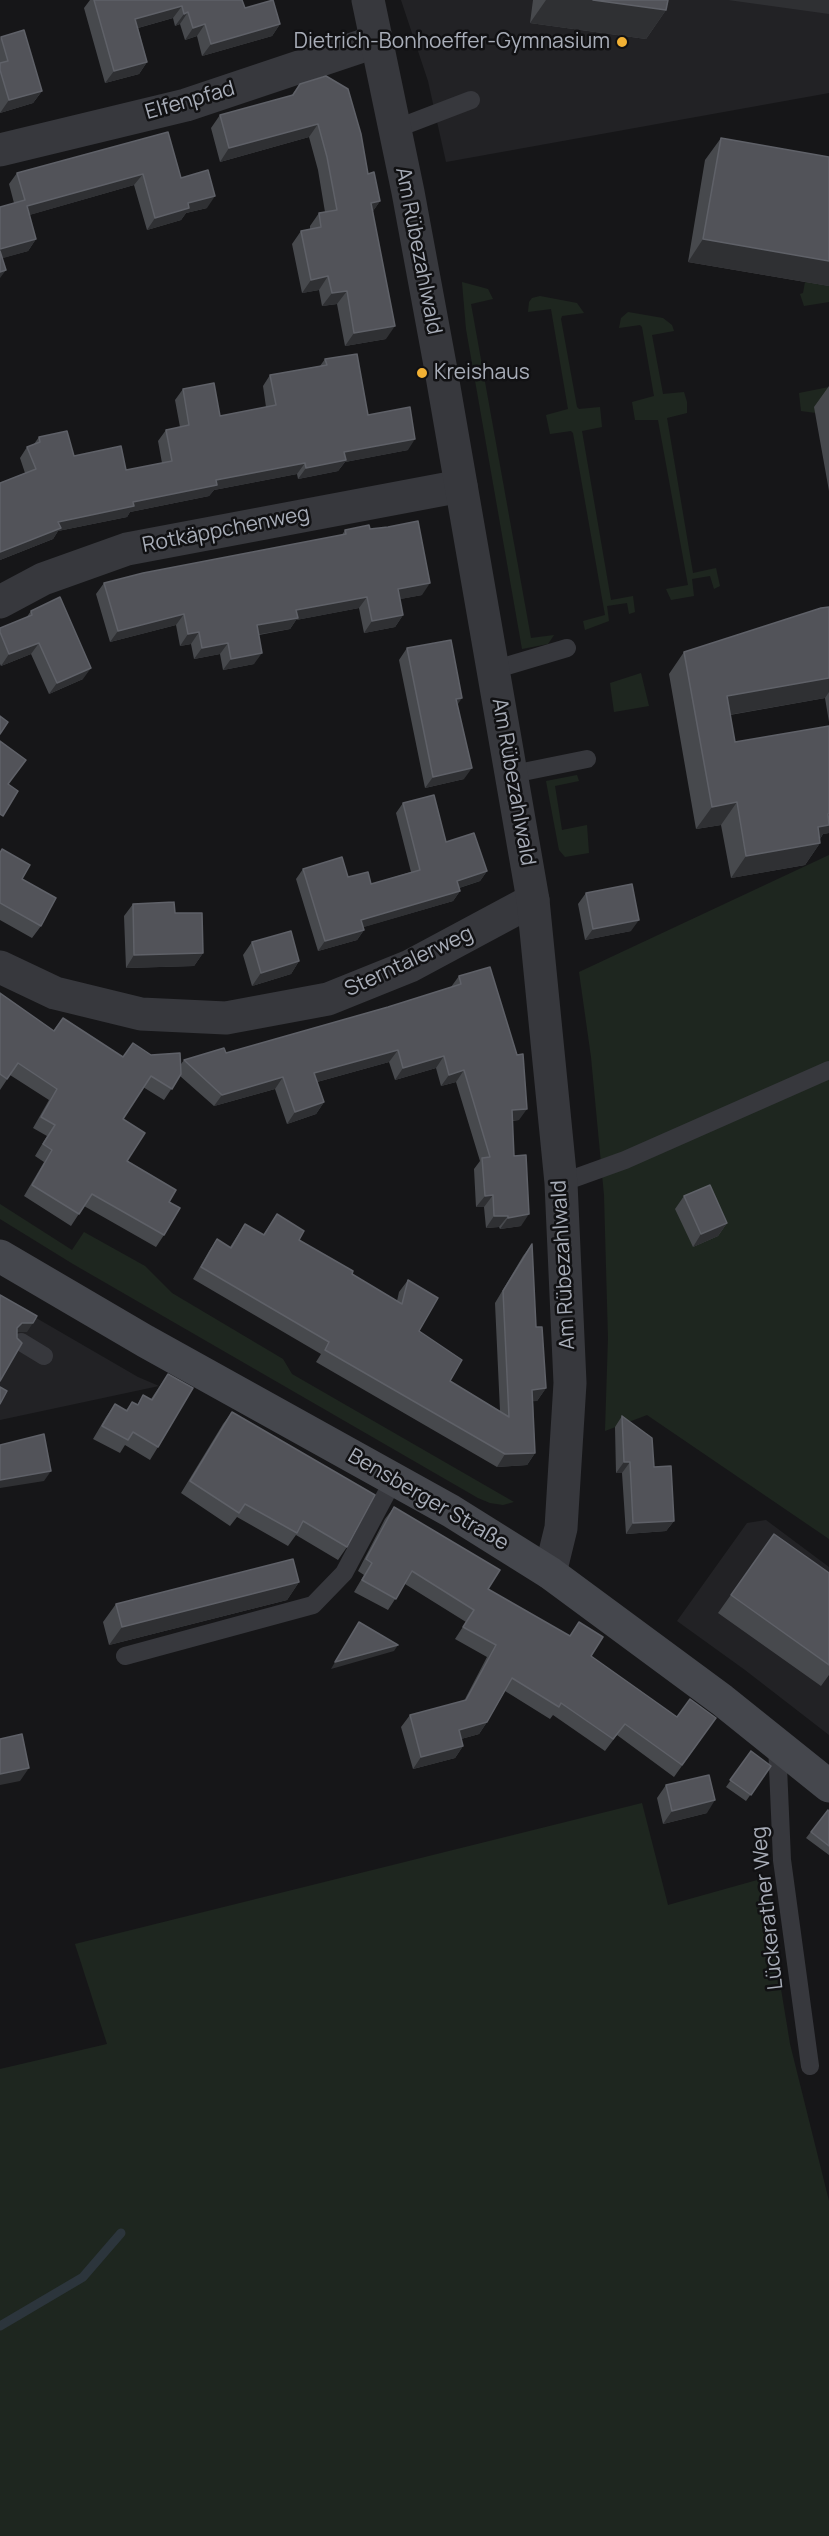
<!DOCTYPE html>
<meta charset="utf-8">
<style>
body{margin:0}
canvas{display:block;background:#161618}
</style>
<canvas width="829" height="2536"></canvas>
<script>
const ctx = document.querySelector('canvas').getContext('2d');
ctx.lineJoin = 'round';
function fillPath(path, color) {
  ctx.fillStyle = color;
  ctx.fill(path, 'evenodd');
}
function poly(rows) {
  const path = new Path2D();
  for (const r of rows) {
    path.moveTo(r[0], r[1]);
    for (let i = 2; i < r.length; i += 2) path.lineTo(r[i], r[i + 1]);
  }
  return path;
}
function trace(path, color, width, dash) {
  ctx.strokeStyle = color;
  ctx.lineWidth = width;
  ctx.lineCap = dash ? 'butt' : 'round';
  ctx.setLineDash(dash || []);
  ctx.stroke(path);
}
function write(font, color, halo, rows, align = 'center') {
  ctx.font = font + ' Manrope,sans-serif';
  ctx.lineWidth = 5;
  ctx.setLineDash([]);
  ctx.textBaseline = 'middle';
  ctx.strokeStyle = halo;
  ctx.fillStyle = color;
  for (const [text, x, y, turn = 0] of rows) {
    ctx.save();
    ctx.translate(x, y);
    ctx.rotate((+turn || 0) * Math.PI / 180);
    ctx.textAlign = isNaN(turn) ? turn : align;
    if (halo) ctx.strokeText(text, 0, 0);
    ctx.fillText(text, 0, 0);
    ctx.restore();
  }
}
const built = poly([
 [401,0,829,0,829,93,446,162,428,81],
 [0,1297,138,1377,159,1386,0,1420],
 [766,1520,829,1567,829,1735,745,1670,677,1621,747,1523]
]);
const green = poly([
 [462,282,488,289,493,299,471,304,531,638,554,635,548,644,522,649,466,329],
 [805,282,829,286,829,302,804,306,800,294,803,293],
 [540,296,577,303,584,313,562,316,561,319,577,407,579,409,600,407,602,427,582,431,611,600,633,596,635,612,629,614,627,603,607,606,609,621,585,630,583,621,605,615,573,433,571,431,550,434,546,415,568,409,551,309,528,312,529,302,532,298],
 [628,312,663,318,672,325,674,331,652,335,663,394,684,392,687,402,687,413,667,418,693,573,716,568,720,586,714,589,710,576,692,579,694,596,671,600,666,589,688,585,658,420,635,420,632,402,654,396,642,327,640,325,619,328,621,318],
 [829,387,816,413,801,411,799,393],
 [641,673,649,706,614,712,610,683],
 [577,775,579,781,555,786,562,830,587,825,589,853,565,857,559,850,546,781],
 [829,855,829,1539,647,1415,605,1431,608,1338,604,1195,591,1057,579,972],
 [0,1204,72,1250,84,1232,145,1266,172,1293,283,1359,292,1374,514,1502,503,1505,490,1503,478,1498,73,1264,0,1219],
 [642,1803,668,1905,768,1877,780,1983,790,2044,829,2201,829,2536,0,2536,0,2069,107,2044,75,1944]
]);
const stream = poly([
 [0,2326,83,2277,121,2233]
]);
const service = poly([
 [395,129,471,100],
 [493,670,567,648],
 [513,774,587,759],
 [561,1183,625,1160,829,1070],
 [21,1342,44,1356],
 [125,1656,313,1605,344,1573,394,1479],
 [777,1744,782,1860,810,2066]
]);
const minor = poly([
 [0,150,186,105,377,41],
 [0,602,43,579,127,549,461,486],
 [0,967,55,993,141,1014,226,1018,328,999,410,966,533,900]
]);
const tertiary = poly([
 [368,0,408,192,441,370,533,900,561,1183,570,1383,561,1528,550,1573]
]);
const secondary = poly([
 [0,1256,145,1341,451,1511,550,1573,722,1700,829,1786]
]);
const wall = poly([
 [90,0,242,0,245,8,280,24,272,36,202,56,197,36,185,40,180,24,175,26,173,18,138,28,147,62,139,74,105,83,84,8],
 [533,0,668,0,666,10,646,39,530,23],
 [1,37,42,91,33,103,0,113,0,39],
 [300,84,368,174,380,201,373,211,386,339,345,346,337,304,322,306,319,290,302,293,292,244,301,231,310,229,310,226,319,213,325,212,318,170,309,137,220,162,211,128,220,115,291,96],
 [168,132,181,178,207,208,186,213,181,220,147,230,134,185,29,215,36,239,28,251,2,258,0,207,14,203,9,184,17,173],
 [721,138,829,157,829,286,688,262,705,160],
 [325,359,368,415,408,450,345,462,338,471,298,479,297,474,214,490,209,496,130,512,127,517,58,531,53,539,0,560,0,483,25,473,20,458,27,447,34,444,39,437,74,456,126,470,162,463,158,441,166,430,180,427,175,400,183,389,220,416,266,407,263,386,270,375,320,366],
 [829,386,829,491,814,407],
 [370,529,422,595,400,599,403,615,395,627,364,633,359,608,296,620,290,629,259,635,254,664,223,670,220,654,194,659,191,644,180,646,176,625,110,642,96,594,104,583,342,535,345,530],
 [829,607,829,722,825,698,730,715,735,742,829,726,829,833,823,834,820,839,820,843,805,865,731,878,721,825,696,829,669,674,684,652],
 [31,611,83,679,49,694,31,654,1,666,0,664,0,628,26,618],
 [407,648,457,705,464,779,425,788,399,660],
 [403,803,446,842,487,871,480,881,459,888,460,891,453,901,363,927,364,930,357,940,318,951,296,879,303,869,348,877,371,884,411,872,396,813],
 [0,852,22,879,41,926,32,938,0,920],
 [586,893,631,931,585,940,578,904],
 [133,904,175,913,203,953,194,966,126,968,124,916],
 [252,942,299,961,291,974,252,986,243,955],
 [459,976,519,1120,512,1121,514,1156,521,1226,500,1229,499,1227,486,1228,484,1207,476,1207,474,1169,480,1161,456,1082,441,1086,436,1068,395,1080,389,1062,317,1082,324,1102,316,1114,287,1124,275,1089,214,1106,180,1076,164,1100,143,1087,123,1119,127,1161,169,1202,164,1235,156,1247,84,1206,71,1226,24,1196,44,1162,35,1156,47,1136,33,1128,49,1100,10,1075,0,1090,0,993,53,1031,63,1018,123,1057,151,1055,181,1064,184,1060,226,1053,388,1007,451,987],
 [684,1196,727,1223,718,1236,693,1247,675,1209],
 [277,1214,299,1240,352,1274,397,1301,399,1292,408,1280,419,1331,450,1381,500,1411,495,1303,523,1256,532,1244,536,1327,546,1388,537,1401,533,1401,535,1453,527,1465,497,1467,316,1362,321,1354,193,1279,209,1251,217,1239,230,1247,245,1224,263,1235],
 [168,1374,158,1447,150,1460,125,1445,120,1453,93,1439,106,1417,115,1404,126,1410,132,1402,137,1405,143,1395,151,1399],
 [232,1412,347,1547,338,1560,296,1535,288,1546,237,1517,230,1526,181,1493,223,1424],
 [622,1416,654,1467,674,1521,666,1531,626,1534,622,1473,616,1473,615,1427],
 [394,1507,488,1589,570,1636,579,1622,591,1656,677,1717,716,1718,674,1777,617,1735,605,1751,553,1715,550,1719,505,1691,487,1722,479,1734,461,1739,463,1746,455,1758,413,1769,401,1727,410,1715,464,1701,487,1657,455,1639,466,1622,405,1584,388,1610,354,1592,364,1575,358,1571,385,1519],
 [774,1534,829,1573,829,1675,821,1686,718,1613],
 [299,1582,287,1600,109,1645,103,1622,116,1604],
 [751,1751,771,1766,746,1801,726,1787],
 [666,1785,707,1813,663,1824,657,1798],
 [828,1810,829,1811,829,1855,806,1838]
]);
const shadedWall = poly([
 [546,0,593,0,666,10,646,39,530,23],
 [728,0,829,0,829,14],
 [182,6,173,18,127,31,135,19],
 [188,12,180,24,175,26,184,14],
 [205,24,197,36,185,40,193,28],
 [280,24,272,36,202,56,211,44],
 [147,62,139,74,105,83,114,71],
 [42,91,33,103,0,113,9,100],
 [318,124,309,137,220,162,229,148],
 [143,174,134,185,19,218,27,206],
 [215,196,207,208,186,213,181,220,147,230,155,218,188,203],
 [380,201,371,214,371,203],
 [36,239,28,251,0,259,0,249],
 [703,239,829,261,829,286,688,262],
 [6,270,0,278,0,272],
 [328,276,319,290,302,293,311,280],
 [347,291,337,304,322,306,332,293],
 [395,326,386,339,345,346,354,333],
 [415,439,408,450,345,462,338,471,298,479,306,468,344,452],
 [305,463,297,474,214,490,209,496,130,512,127,517,58,531,53,539,0,560,0,552,58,522,216,480],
 [430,583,422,595,390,601,398,589],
 [367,597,359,608,296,620,290,629,249,636,257,625,296,610],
 [184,614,176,625,110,642,118,631],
 [403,615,395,627,364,633,372,621],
 [199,632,191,644,180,646,188,634],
 [39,643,31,654,1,666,9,654],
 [228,643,220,654,194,659,202,648],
 [262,653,254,664,223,670,231,659],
 [91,668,83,679,49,694,57,683],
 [829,678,829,692,825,698,711,718,727,696],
 [462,698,454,710,456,699],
 [472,768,464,779,425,788,433,777],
 [737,802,721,825,696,829,712,807],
 [829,813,829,833,823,834,817,843,820,843,805,865,731,878,746,856],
 [487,871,480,881,450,891,457,881],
 [460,891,453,901,354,930,361,920],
 [639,920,631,931,585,940,593,929],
 [364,930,357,940,318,951,325,941],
 [203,953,194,966,126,968,134,955],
 [299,961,291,974,252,986,261,973],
 [398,1050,389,1062,306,1085,314,1073],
 [444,1056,436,1068,395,1080,403,1068],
 [464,1070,456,1082,441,1086,449,1075],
 [283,1077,275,1089,214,1106,222,1095],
 [324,1102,316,1114,287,1124,295,1112],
 [527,1109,519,1120,503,1121,512,1110],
 [493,1195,484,1207,476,1207,485,1196],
 [529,1214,521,1226,500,1229,508,1218],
 [494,1216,508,1216,499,1227,486,1228],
 [727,1223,718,1236,693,1247,701,1234],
 [22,1323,33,1323,27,1332,16,1332,17,1328],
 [546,1388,537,1401,524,1402,532,1390],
 [535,1453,527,1465,497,1467,505,1454],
 [624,1462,630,1462,622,1473,616,1473],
 [51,1471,44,1481,0,1488,0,1480],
 [674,1521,666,1531,626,1534,633,1523],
 [299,1582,287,1600,109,1645,122,1627],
 [398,1645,394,1651,331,1669,335,1662],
 [487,1722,479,1734,450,1742,459,1730],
 [463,1746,455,1758,413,1769,421,1757],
 [29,1768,20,1781,0,1785,0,1774],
 [715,1800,707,1813,663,1824,672,1811]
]);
const building = poly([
 [94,0,242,0,245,8,273,0,280,24,211,44,205,24,193,28,188,12,184,14,182,6,135,19,147,62,114,71,94,0],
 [593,0,668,0,666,10,593,0],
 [24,30,42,91,9,100,0,70,0,63,8,61,1,37,24,30],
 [326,76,348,89,361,134,368,174,374,172,380,201,371,203,395,326,354,333,347,291,332,293,328,276,311,280,301,231,321,227,319,213,337,210,327,157,318,124,229,148,220,115,293,95,300,84,326,76],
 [168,132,181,178,208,170,215,196,188,203,189,208,155,218,143,174,27,206,36,239,0,249,0,207,25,200,17,173,168,132],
 [721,138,829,157,829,261,703,239,721,138],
 [0,251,6,270,0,272,0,251],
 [357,354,368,415,410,407,415,439,344,452,346,460,306,468,305,463,216,480,217,485,133,502,134,506,58,522,61,528,0,552,0,483,36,469,27,447,40,442,39,437,67,431,74,456,121,446,126,470,172,461,166,430,189,425,183,389,214,383,220,416,276,405,270,375,327,365,325,359,357,354],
 [418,521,430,583,398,589,403,615,372,621,367,597,296,610,298,618,257,625,262,653,231,659,228,643,202,648,199,632,188,634,184,614,118,631,104,583,143,573,346,534,345,530,369,525,370,529,388,527,418,521],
 [60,597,91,668,57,683,39,643,9,654,0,632,0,628,32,615,31,611,60,597],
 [829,607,829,678,727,696,735,742,829,726,829,813,828,814,829,825,818,827,820,843,746,856,737,802,712,807,684,652,821,608,829,607],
 [451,640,462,698,456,699,472,768,433,777,407,648,451,640],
 [0,716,8,722,0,734,0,716],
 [0,741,26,760,8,784,18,791,3,816,0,814,0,741],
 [434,795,446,842,474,833,487,871,457,881,460,891,361,920,364,930,325,941,303,869,342,857,348,877,368,872,371,884,420,870,403,803,434,795],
 [2,849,30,865,22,879,56,898,41,926,0,903,0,853,2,849],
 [632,884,639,920,593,929,586,893,632,884],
 [174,902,175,913,202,913,203,953,134,955,133,904,174,902],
 [291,931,299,961,261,973,252,942,291,931],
 [490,967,517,1055,523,1054,527,1109,512,1110,514,1156,526,1155,529,1214,508,1218,508,1216,494,1216,493,1195,485,1196,482,1158,490,1157,464,1070,449,1075,444,1056,403,1068,398,1050,314,1073,324,1102,295,1112,283,1077,222,1095,184,1060,224,1048,226,1053,388,1007,461,984,459,976,490,967],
 [0,993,54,1031,63,1018,123,1057,133,1043,151,1055,180,1053,181,1074,172,1089,151,1076,123,1119,145,1133,127,1161,176,1190,169,1202,180,1208,164,1235,92,1194,79,1214,32,1185,52,1150,43,1144,55,1125,41,1117,57,1089,18,1063,7,1079,0,1074,0,993],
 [710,1185,727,1223,701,1234,684,1196,710,1185],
 [277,1214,304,1231,299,1240,353,1271,352,1274,402,1304,408,1280,438,1298,419,1331,462,1360,450,1381,509,1417,503,1291,532,1244,536,1327,542,1327,546,1388,532,1390,535,1453,505,1454,325,1350,329,1342,201,1267,217,1239,231,1248,245,1224,264,1235,277,1214],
 [0,1295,37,1316,33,1323,22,1323,17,1328,17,1338,22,1343,0,1381,0,1295],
 [168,1374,193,1388,158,1447,133,1432,128,1440,102,1426,115,1404,127,1411,132,1402,138,1405,143,1395,152,1400,168,1374],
 [0,1387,7,1391,0,1404,0,1387],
 [232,1412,375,1495,347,1547,303,1521,297,1533,245,1504,239,1513,190,1481,232,1412],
 [622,1416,652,1438,654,1467,671,1466,674,1521,633,1523,630,1462,624,1462,622,1416],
 [44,1434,51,1471,0,1480,0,1445,44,1434],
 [394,1507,500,1570,488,1589,570,1636,579,1622,603,1637,591,1656,677,1717,690,1699,716,1718,682,1765,625,1724,613,1739,561,1703,559,1707,512,1678,487,1722,459,1730,463,1746,421,1757,410,1715,466,1700,496,1645,463,1627,474,1610,412,1571,396,1599,362,1580,372,1563,366,1559,394,1507],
 [774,1534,829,1573,829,1665,731,1595,774,1534],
 [293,1559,299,1582,122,1627,116,1604,293,1559],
 [359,1622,398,1645,335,1662,359,1622],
 [22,1734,29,1768,0,1774,0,1739,22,1734],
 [751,1751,771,1766,751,1795,730,1780,751,1751],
 [709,1775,715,1800,672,1811,666,1785,709,1775],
 [828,1810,829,1811,829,1846,811,1832,828,1810]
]);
const markers = [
 [622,42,6,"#f2b134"],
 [422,373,6,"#f2b134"]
];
const poiNames = [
 ["Dietrich-Bonhoeffer-Gymnasium",610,42],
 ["Kreishaus",434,373,"left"]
];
const streetNames = [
 ["Elfenpfad",190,101,-16],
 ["Am Rübezahlwald",418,251,79],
 ["Rotkäppchenweg",226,530,-11],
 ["Am Rübezahlwald",513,782,80],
 ["Sterntalerweg",409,962,-25],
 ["Am Rübezahlwald",564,1265,-93],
 ["Bensberger Straße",428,1500,30],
 ["Lückerather Weg",768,1908,-96]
];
fillPath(built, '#222225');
fillPath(green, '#1e261f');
trace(stream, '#2c353c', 9);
trace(service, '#37383d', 18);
trace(minor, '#37383d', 33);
trace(tertiary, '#37383d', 33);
trace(secondary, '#45474d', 33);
fillPath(wall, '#47494d');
fillPath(shadedWall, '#2f3033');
fillPath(building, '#525359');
trace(building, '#5f6168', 1.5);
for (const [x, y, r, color] of markers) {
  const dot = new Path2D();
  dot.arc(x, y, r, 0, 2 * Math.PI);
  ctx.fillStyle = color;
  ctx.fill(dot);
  trace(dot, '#111113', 2);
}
write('21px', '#a8adb8', '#111113', poiNames, 'right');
write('21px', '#a8adb8', '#111113', streetNames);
</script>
